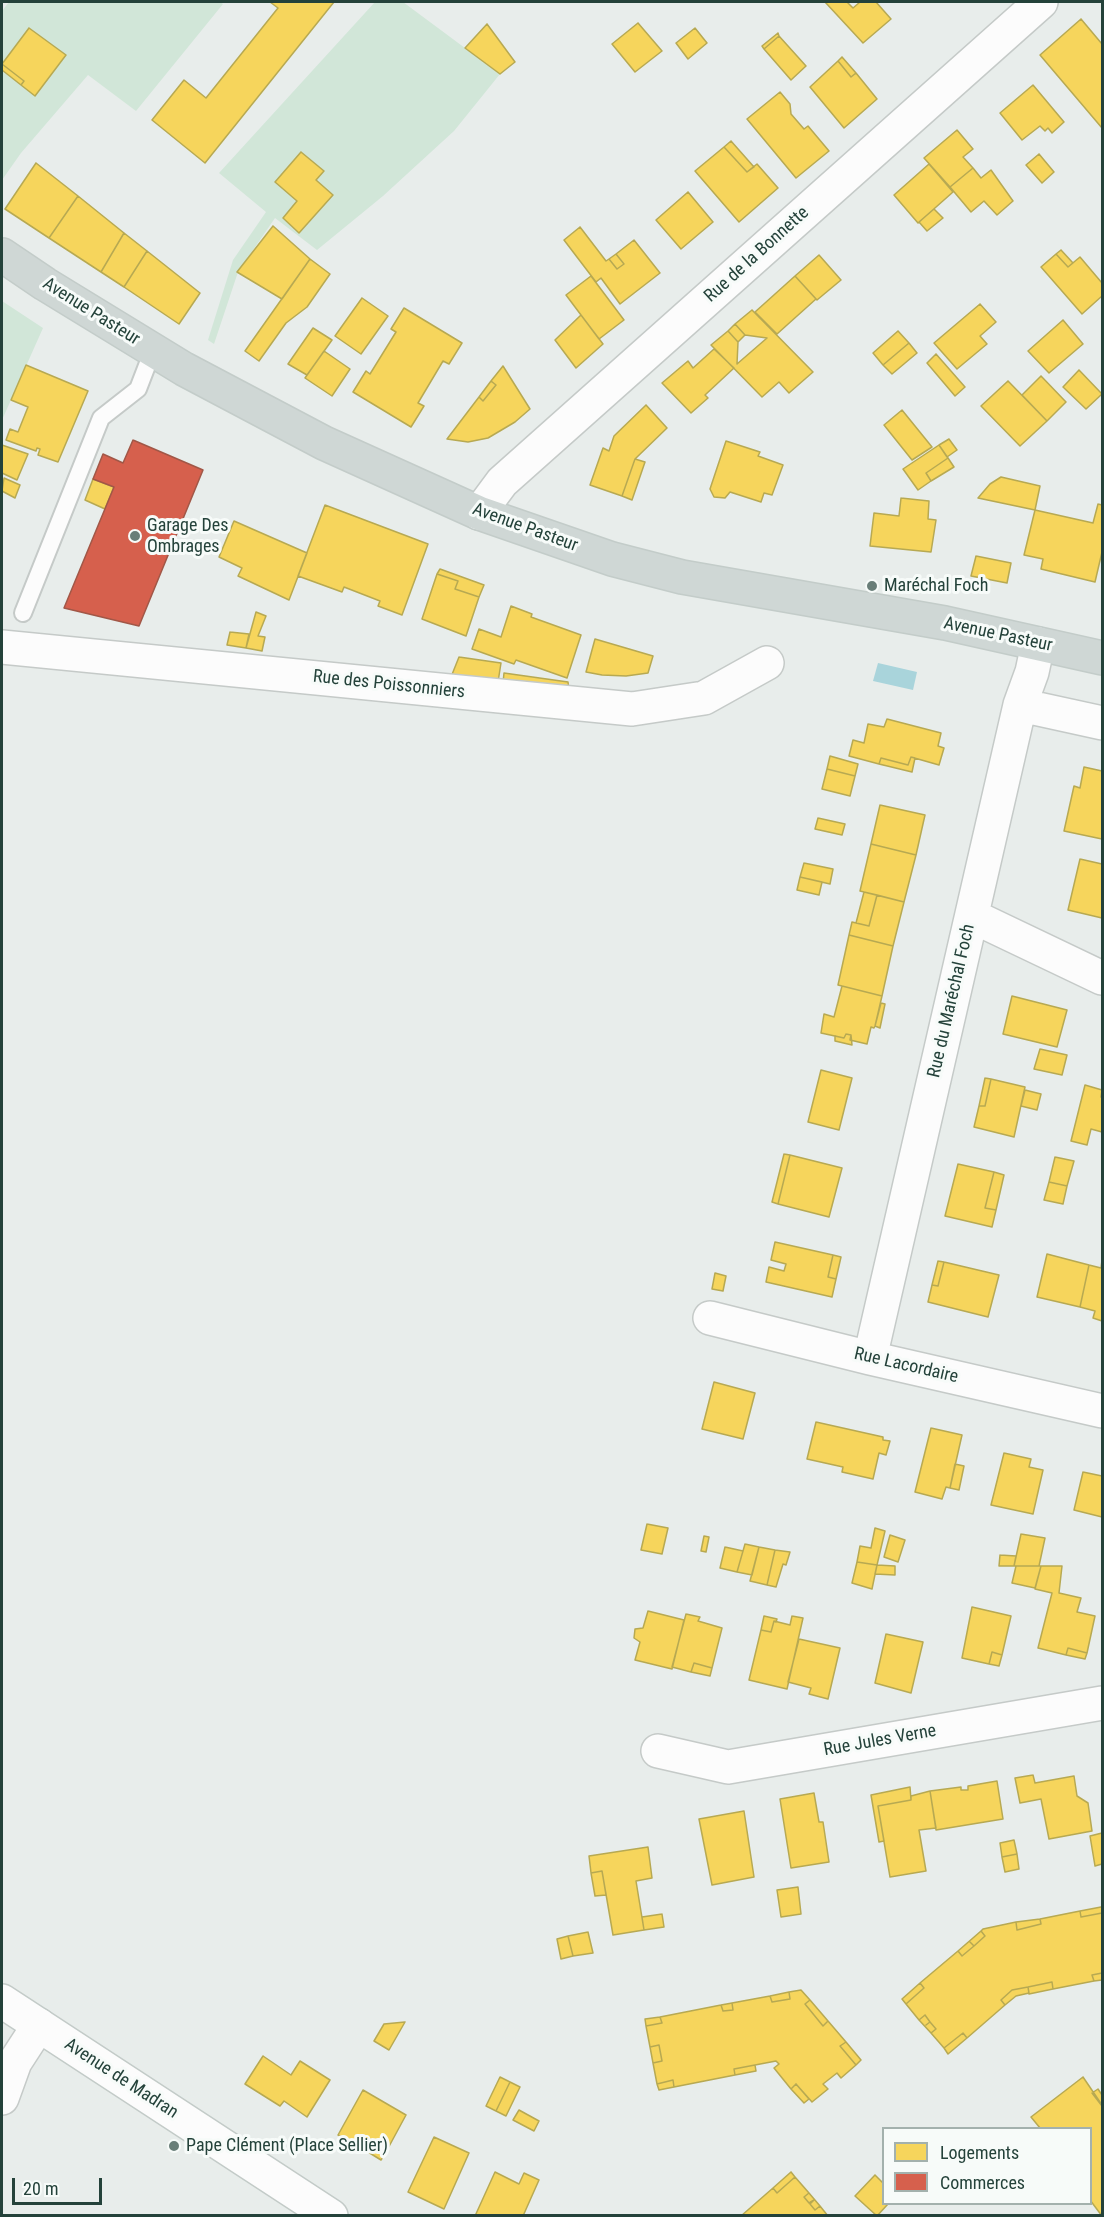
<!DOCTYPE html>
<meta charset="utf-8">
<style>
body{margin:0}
#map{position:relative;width:1104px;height:2217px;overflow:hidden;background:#e8edeb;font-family:"Roboto Condensed",sans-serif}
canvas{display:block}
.frame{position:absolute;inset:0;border:3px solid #24423a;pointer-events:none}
.legend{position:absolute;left:882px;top:2127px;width:210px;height:78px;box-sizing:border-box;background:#f7fbf9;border:2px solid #a3b1ad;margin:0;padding:8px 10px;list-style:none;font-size:18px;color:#24423a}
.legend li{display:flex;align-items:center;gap:12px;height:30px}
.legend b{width:30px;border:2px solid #a3b1ad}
.scale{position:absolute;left:12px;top:2178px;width:90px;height:27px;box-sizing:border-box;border:3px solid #24423a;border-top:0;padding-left:8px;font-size:18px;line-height:21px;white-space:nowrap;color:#24423a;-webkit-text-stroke:4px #f7fbf9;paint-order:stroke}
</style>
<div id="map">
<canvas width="1104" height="2217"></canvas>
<div class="frame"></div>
<ul class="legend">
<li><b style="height:16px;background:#f6d55c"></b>Logements</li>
<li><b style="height:16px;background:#d6604d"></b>Commerces</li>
</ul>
<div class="scale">20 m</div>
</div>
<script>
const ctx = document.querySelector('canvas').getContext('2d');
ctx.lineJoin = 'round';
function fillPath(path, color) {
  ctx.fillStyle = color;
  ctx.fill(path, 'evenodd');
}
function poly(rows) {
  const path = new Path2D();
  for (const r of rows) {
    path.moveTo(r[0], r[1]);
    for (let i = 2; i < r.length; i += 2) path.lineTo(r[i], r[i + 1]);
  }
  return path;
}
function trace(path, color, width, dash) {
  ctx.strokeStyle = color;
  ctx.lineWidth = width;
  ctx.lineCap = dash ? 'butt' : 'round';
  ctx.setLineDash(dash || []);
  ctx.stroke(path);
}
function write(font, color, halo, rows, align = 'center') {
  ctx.font = font + ' "Roboto Condensed",sans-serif';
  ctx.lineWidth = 6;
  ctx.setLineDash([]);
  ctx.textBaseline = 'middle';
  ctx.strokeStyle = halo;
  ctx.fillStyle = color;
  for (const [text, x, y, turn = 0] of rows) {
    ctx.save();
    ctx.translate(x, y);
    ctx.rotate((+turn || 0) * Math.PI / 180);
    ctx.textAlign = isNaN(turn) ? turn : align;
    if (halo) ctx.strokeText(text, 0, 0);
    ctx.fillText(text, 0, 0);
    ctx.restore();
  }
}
const green = poly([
 [9,2,220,2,223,4,136,111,88,75,21,153,2,180,2,11],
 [375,2,403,2,500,74,454,131,383,196,317,250,275,218,238,272,214,344,208,340,233,260,266,212,219,173],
 [2,301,43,328,2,420]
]);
const water = poly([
 [878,663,917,672,913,690,873,681]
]);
const homes = poly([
 [270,2,334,2,205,163,152,120,184,80,206,98,278,8,270,2],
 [825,2,847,2,853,8,860,2,876,2,891,19,863,43,825,2],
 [1081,19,1102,44,1102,128,1040,55,1081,19],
 [638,23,662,51,635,72,612,44,638,23],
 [487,24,515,62,500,74,465,48,487,24],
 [29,28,66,55,35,96,21,85,24,81,2,64,29,28],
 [695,28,707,43,688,59,676,43,695,28],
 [778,33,779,36,764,49,762,46,778,33],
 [779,36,806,66,791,80,764,49,779,36],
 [842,57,856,73,851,77,838,61,842,57],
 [838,61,851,77,856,73,877,99,844,128,810,87,838,61],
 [2,64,24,81,21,85,2,70,2,64],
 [1033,85,1064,122,1052,133,1048,128,1045,131,1040,126,1022,140,1000,113,1033,85],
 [780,92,790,104,791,114,804,129,808,126,829,151,796,178,747,119,780,92],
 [957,130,973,149,963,157,973,168,950,187,924,158,957,130],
 [731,141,754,167,747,172,724,147,731,141],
 [724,147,747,172,757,164,778,188,739,222,695,171,724,147],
 [301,152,324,171,316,180,333,195,299,233,283,218,297,201,275,182,301,152],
 [1039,154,1054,172,1042,183,1026,165,1039,154],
 [36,163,78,196,49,238,5,209,36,163],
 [929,164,953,192,918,223,894,195,929,164],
 [973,168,981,178,991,170,1013,201,997,215,984,201,971,212,950,187,973,168],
 [688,192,713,222,681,249,656,220,688,192],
 [78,196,124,233,101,272,49,238,78,196],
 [934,209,943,218,927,231,919,222,934,209],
 [273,226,310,259,282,299,237,272,273,226],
 [580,227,606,261,609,259,617,269,624,264,616,254,634,240,660,273,620,304,601,278,596,282,564,240,580,227],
 [124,233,147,251,124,287,101,272,124,233],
 [1061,250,1073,263,1068,267,1056,254,1061,250],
 [147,251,200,293,179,324,124,287,147,251],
 [616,254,624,264,617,269,609,259,616,254],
 [1056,254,1068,267,1080,257,1102,283,1102,296,1082,314,1041,267,1056,254],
 [819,255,841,280,817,300,795,276,819,255],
 [310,259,330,274,307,307,286,323,259,361,245,351,310,259],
 [591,276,624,320,599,339,566,295,591,276],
 [795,276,816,299,777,334,755,312,795,276],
 [362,298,388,316,361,354,335,336,362,298],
 [980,304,996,322,980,336,987,344,957,369,934,343,980,304],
 [404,308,462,343,449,364,443,361,418,403,424,406,411,427,353,392,366,371,370,374,396,332,391,329,404,308],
 [752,310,813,372,789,393,779,382,762,397,711,345,728,331,738,342,737,364,767,338,745,335,735,324,752,310],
 [581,315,603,344,576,368,555,340,581,315],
 [1063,320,1083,344,1049,373,1028,351,1063,320],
 [735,324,745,335,738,342,728,331,735,324],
 [313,328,332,340,307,375,288,364,313,328],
 [898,331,909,343,883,365,873,353,898,331],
 [909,343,917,353,892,374,883,365,909,343],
 [714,349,734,368,705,395,708,398,691,413,662,383,688,361,693,368,714,349],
 [324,351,350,369,332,396,305,378,324,351],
 [936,354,965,387,955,396,927,363,936,354],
 [26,365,88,391,58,462,38,455,40,449,37,448,36,451,6,440,10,429,18,432,28,407,11,400,26,365],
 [503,366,530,409,515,422,488,438,468,442,447,439,479,397,483,401,496,385,491,381,503,366],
 [1079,370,1102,394,1086,409,1063,387,1079,370],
 [1041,376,1066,402,1047,421,1022,395,1041,376],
 [491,381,496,385,483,401,479,397,491,381],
 [1008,381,1047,421,1020,446,981,406,1008,381],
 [646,405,667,428,635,459,622,496,590,485,603,448,609,451,614,436,646,405],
 [902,410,932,447,912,460,884,425,902,410],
 [949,439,957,450,947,457,939,445,949,439],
 [726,441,760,452,758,456,783,465,772,495,764,493,761,502,730,492,725,498,714,497,710,489,726,441],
 [2,445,28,454,17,480,2,473,2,445],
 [939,445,948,458,926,473,931,481,918,490,903,469,939,445],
 [948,458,954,467,931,481,926,473,948,458],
 [635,459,645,462,632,500,622,496,635,459],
 [1001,477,1040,486,1035,510,978,498,990,484,1001,477],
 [4,478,20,485,15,498,2,491,4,478],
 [93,479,114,487,105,509,85,500,93,479],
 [901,498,929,501,928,519,936,520,931,552,870,546,874,513,899,516,901,498],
 [1098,504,1102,505,1102,552,1095,582,1041,569,1043,559,1024,555,1035,510,1093,523,1098,504],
 [325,505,428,544,402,615,378,606,380,601,344,587,342,592,298,576,325,505],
 [234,521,307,553,289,600,238,576,242,568,219,557,234,521],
 [976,556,1011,563,1007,583,971,576,976,556],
 [440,569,484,585,479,597,455,589,458,581,437,574,440,569],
 [437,574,458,581,455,589,479,597,466,636,422,619,437,574],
 [511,606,532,614,531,617,581,635,567,678,516,660,514,664,472,649,479,629,501,637,511,606],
 [256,612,266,616,258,636,265,637,262,651,246,648,256,612],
 [230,632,249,634,246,648,227,645,230,632],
 [595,639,653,656,648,673,626,676,602,675,586,672,595,639],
 [459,657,501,663,498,682,451,677,459,657],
 [504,673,568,682,569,690,503,683,504,673],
 [887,719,941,733,938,746,944,748,939,765,911,757,908,765,881,758,879,764,849,756,853,740,864,743,868,724,884,727,887,719],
 [830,756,858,764,855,776,827,769,830,756],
 [911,757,915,758,912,772,879,764,881,758,908,765,911,757],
 [1084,767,1102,771,1102,839,1064,831,1074,786,1080,788,1084,767],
 [827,769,855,776,850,796,822,789,827,769],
 [880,805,925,815,916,855,871,844,880,805],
 [818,818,845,824,842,835,815,829,818,818],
 [871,844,916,855,904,902,860,891,871,844],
 [1080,859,1102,864,1102,918,1068,910,1080,859],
 [804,863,833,869,830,884,800,877,804,863],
 [800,877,822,882,819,895,797,890,800,877],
 [864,892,877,895,869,926,856,923,864,892],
 [877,895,904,902,893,946,849,935,852,922,869,926,877,895],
 [849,935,893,946,882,996,838,985,849,935],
 [842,986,882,996,875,1026,874,1028,871,1027,867,1044,850,1040,851,1035,846,1034,844,1038,821,1033,824,1014,834,1017,842,986],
 [1012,996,1067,1010,1057,1047,1003,1034,1012,996],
 [881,1003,885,1004,880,1028,875,1026,881,1003],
 [846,1034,851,1035,852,1045,835,1041,835,1036,844,1038,846,1034],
 [1040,1049,1067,1055,1062,1075,1034,1069,1040,1049],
 [821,1070,852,1078,839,1130,808,1122,821,1070],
 [985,1078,991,1079,985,1106,979,1106,985,1078],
 [991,1079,1025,1087,1014,1137,974,1127,979,1106,985,1106,991,1079],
 [1085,1085,1102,1090,1101,1097,1102,1098,1102,1132,1091,1129,1087,1145,1071,1141,1085,1085],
 [1025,1090,1041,1094,1037,1110,1021,1106,1025,1090],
 [784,1154,790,1155,778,1204,772,1202,784,1154],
 [790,1155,842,1168,829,1217,778,1204,790,1155],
 [1055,1157,1074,1161,1067,1186,1049,1182,1055,1157],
 [958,1164,994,1172,985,1208,996,1210,992,1227,945,1216,958,1164],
 [994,1172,1004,1175,996,1210,985,1208,994,1172],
 [1049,1182,1067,1186,1063,1204,1044,1200,1049,1182],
 [775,1242,833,1255,828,1277,836,1279,832,1297,766,1282,769,1267,784,1271,786,1264,771,1260,775,1242],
 [1047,1254,1089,1265,1080,1307,1037,1297,1047,1254],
 [833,1255,841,1257,836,1279,828,1277,833,1255],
 [1102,1260,1102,1321,1093,1318,1095,1311,1080,1307,1089,1265,1101,1268,1102,1260],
 [938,1261,944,1262,938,1286,932,1285,938,1261],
 [944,1262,999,1275,988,1317,928,1302,932,1285,938,1286,944,1262],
 [715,1273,726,1276,723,1291,712,1289,715,1273],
 [714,1382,755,1393,743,1439,702,1429,714,1382],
 [816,1422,883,1437,883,1440,890,1441,886,1455,879,1453,873,1479,842,1472,843,1467,807,1459,816,1422],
 [931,1428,962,1435,950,1488,946,1487,942,1499,915,1492,931,1428],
 [1004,1453,1031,1459,1029,1467,1043,1470,1033,1514,991,1505,1004,1453],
 [955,1464,964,1466,959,1490,950,1488,955,1464],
 [1083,1472,1102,1476,1102,1517,1074,1510,1083,1472],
 [647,1524,668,1528,662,1554,641,1550,647,1524],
 [875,1528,885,1531,877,1565,857,1562,860,1546,871,1548,875,1528],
 [1021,1534,1045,1538,1039,1566,1014,1566,1021,1534],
 [890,1535,905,1540,898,1562,884,1557,890,1535],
 [704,1536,709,1537,706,1552,701,1551,704,1536],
 [745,1544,759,1547,752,1575,737,1572,745,1544],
 [725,1547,743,1551,737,1572,720,1568,725,1547],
 [759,1547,775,1550,767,1585,750,1581,759,1547],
 [775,1550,790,1552,786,1565,783,1564,776,1587,767,1585,775,1550],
 [1000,1555,1016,1556,1014,1566,999,1566,1000,1555],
 [857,1562,877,1565,872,1589,852,1583,857,1562],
 [877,1565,895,1566,895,1575,875,1574,877,1565],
 [1016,1566,1041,1566,1035,1588,1012,1583,1016,1566],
 [1041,1566,1062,1566,1059,1593,1081,1598,1077,1612,1095,1616,1087,1653,1068,1648,1066,1655,1038,1648,1052,1593,1035,1589,1041,1566],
 [972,1607,1011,1616,1002,1655,992,1652,989,1664,962,1658,972,1607],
 [648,1611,684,1620,672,1669,635,1660,640,1642,634,1638,635,1629,643,1628,648,1611],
 [686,1614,700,1617,698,1621,722,1628,712,1668,694,1663,691,1672,672,1667,686,1614],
 [764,1616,777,1619,776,1622,774,1621,771,1632,761,1630,764,1616],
 [792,1616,803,1618,787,1689,749,1680,761,1630,771,1632,774,1621,790,1625,792,1616],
 [886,1634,923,1642,911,1693,875,1683,886,1634],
 [799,1639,840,1648,828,1699,809,1694,811,1688,788,1682,799,1639],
 [1068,1648,1087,1653,1085,1659,1066,1655,1068,1648],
 [992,1652,1002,1655,999,1666,989,1664,992,1652],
 [694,1663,712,1668,710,1676,691,1672,694,1663],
 [1033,1775,1035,1783,1074,1776,1077,1796,1088,1803,1092,1831,1049,1839,1041,1799,1020,1803,1015,1778,1033,1775],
 [997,1781,1003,1819,936,1830,930,1791,961,1787,961,1790,968,1790,968,1786,997,1781],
 [910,1787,911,1800,878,1806,884,1841,879,1842,871,1795,910,1787],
 [930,1791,936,1828,919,1830,926,1871,890,1877,878,1806,911,1800,911,1796,930,1791],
 [814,1793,819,1822,823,1822,829,1862,791,1868,780,1799,814,1793],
 [744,1811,754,1877,712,1885,699,1819,744,1811],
 [1102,1833,1102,1864,1095,1866,1090,1836,1102,1833],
 [1014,1840,1017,1854,1002,1857,1000,1843,1014,1840],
 [648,1847,652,1878,636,1881,644,1930,613,1935,602,1871,591,1873,589,1856,648,1847],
 [1017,1854,1019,1869,1005,1872,1002,1857,1017,1854],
 [602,1871,606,1895,595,1896,591,1873,602,1871],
 [798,1887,801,1914,781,1917,777,1890,798,1887],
 [1101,1907,1102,1907,1102,1913,1081,1917,1080,1911,1101,1907],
 [1080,1911,1081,1917,1102,1913,1102,1973,1092,1975,1094,1981,1053,1989,1052,1982,1028,1987,1029,1994,1028,1987,1012,1990,1001,2000,1005,2005,967,2038,963,2033,944,2048,931,2033,936,2029,930,2022,926,2025,930,2022,925,2015,919,2020,906,2004,924,1988,920,1983,958,1951,962,1956,974,1946,970,1942,974,1946,985,1936,981,1931,983,1929,1016,1922,1017,1930,1041,1924,1040,1919,1080,1911],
 [662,1914,664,1927,644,1930,642,1917,662,1914],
 [1040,1919,1041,1924,1017,1930,1016,1922,1040,1919],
 [981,1931,985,1936,974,1946,970,1942,974,1946,962,1956,958,1951,981,1931],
 [588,1932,593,1953,573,1956,568,1936,588,1932],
 [568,1936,573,1956,561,1959,557,1939,568,1936],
 [1102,1973,1102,1980,1094,1981,1092,1975,1102,1973],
 [1052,1982,1053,1989,1029,1994,1028,1987,1052,1982],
 [920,1983,924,1988,906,2004,902,1999,920,1983],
 [1028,1987,1029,1993,1016,1996,1005,2005,1001,2000,1012,1990,1028,1987],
 [801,1990,810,2000,805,2004,823,2026,828,2021,846,2042,840,2046,856,2065,841,2078,837,2073,823,2084,828,2089,812,2102,796,2084,791,2089,774,2068,779,2064,776,2061,734,2069,735,2075,674,2087,673,2080,657,2084,653,2063,662,2061,659,2045,650,2047,646,2026,662,2023,660,2017,721,2005,723,2011,733,2010,732,2003,770,1996,772,2002,790,1999,789,1992,801,1990],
 [789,1992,790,1999,772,2002,770,1996,789,1992],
 [810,2000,828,2021,823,2026,805,2004,810,2000],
 [732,2003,733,2010,723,2011,721,2005,732,2003],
 [925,2015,930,2022,926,2025,930,2022,936,2029,931,2033,919,2020,925,2015],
 [660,2017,662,2023,646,2026,645,2019,660,2017],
 [405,2022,389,2050,374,2041,384,2024,405,2022],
 [963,2033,967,2038,948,2054,944,2048,963,2033],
 [846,2042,861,2060,856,2065,840,2046,846,2042],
 [659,2045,662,2061,653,2063,650,2047,659,2045],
 [263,2056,291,2075,300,2061,330,2080,307,2117,284,2101,280,2106,245,2084,263,2056],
 [755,2065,756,2071,735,2075,734,2069,755,2065],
 [500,2077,510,2082,496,2111,486,2106,500,2077],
 [1083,2077,1102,2105,1102,2216,1090,2200,1090,2128,1040,2128,1031,2117,1083,2077],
 [673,2080,674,2087,659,2090,657,2084,673,2080],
 [510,2082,520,2087,506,2116,496,2111,510,2082],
 [796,2084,809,2099,804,2103,791,2089,796,2084],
 [1098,2089,1102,2095,1102,2106,1092,2093,1098,2089],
 [363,2090,406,2115,386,2152,359,2137,355,2144,338,2135,363,2090],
 [519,2110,539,2121,534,2131,513,2120,519,2110],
 [359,2137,386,2152,381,2160,355,2144,359,2137],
 [434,2137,469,2153,444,2209,408,2192,434,2137],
 [495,2172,519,2184,524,2173,539,2180,523,2216,475,2216,495,2172],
 [791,2172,795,2177,777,2193,773,2188,791,2172],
 [875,2175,884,2184,884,2204,888,2204,877,2216,855,2196,875,2175],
 [795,2177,809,2193,804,2197,809,2203,814,2200,810,2204,815,2210,820,2206,828,2216,741,2216,773,2188,777,2193,795,2177],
 [809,2193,820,2206,815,2210,810,2204,814,2200,809,2203,804,2197,809,2193]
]);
const shops = poly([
 [133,440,203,470,139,626,64,608,114,487,93,479,103,454,123,463,133,440]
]);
const lane = poly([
 [23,613,101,418,138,389,153,350]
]);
const street = poly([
 [479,513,502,482,1041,2],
 [2,647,632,709,704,698,767,663],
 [1020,705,1102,723],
 [972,916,1102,978],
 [710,1318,870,1358,1102,1411],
 [870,1358,1020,705,1032,672,1038,644],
 [658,1751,728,1767,1102,1703],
 [2,2098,15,2062,39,2025]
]);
const secondary = poly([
 [2,2001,331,2216]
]);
const primary = poly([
 [2,255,45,284,184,369,324,443,479,513,612,559,682,577,945,623,1102,658]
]);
const markers = [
 [135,536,6,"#697e78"],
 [872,586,6,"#697e78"],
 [174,2146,6,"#697e78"]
];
const streetNames = [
 ["Rue de la Bonnette",757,255,-42],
 ["Avenue Pasteur",91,312,32],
 ["Avenue Pasteur",525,528,20],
 ["Avenue Pasteur",998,635,12],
 ["Rue des Poissonniers",389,685,6],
 ["Rue du Maréchal Foch",952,1001,-77],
 ["Rue Lacordaire",906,1366,13],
 ["Rue Jules Verne",880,1741,-10],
 ["Avenue de Madran",121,2079,33]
];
const poiNames = [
 ["Garage Des",147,526],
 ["Ombrages",147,547],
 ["Maréchal Foch",884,586],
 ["Pape Clément (Place Sellier)",186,2146]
];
fillPath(green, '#d1e6d8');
fillPath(water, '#a9d4db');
fillPath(homes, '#f6d55c');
trace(homes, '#b7a952', 1.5);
fillPath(shops, '#d6604d');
trace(shops, '#a15747', 1.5);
trace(lane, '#c5cac8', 20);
trace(street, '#c5cac8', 36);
trace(secondary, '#c3cbc8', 36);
trace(primary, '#c3ccc9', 36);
trace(lane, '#fcfcfc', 16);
trace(street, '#fcfcfc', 33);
trace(secondary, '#fcfcfc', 33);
trace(primary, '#cfd7d5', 33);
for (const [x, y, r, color] of markers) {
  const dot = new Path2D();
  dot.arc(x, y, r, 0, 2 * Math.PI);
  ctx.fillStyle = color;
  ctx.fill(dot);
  trace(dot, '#f7fbf9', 2);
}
write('18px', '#24423a', '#f7fbf9', streetNames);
write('18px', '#24423a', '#f7fbf9', poiNames, 'left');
</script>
